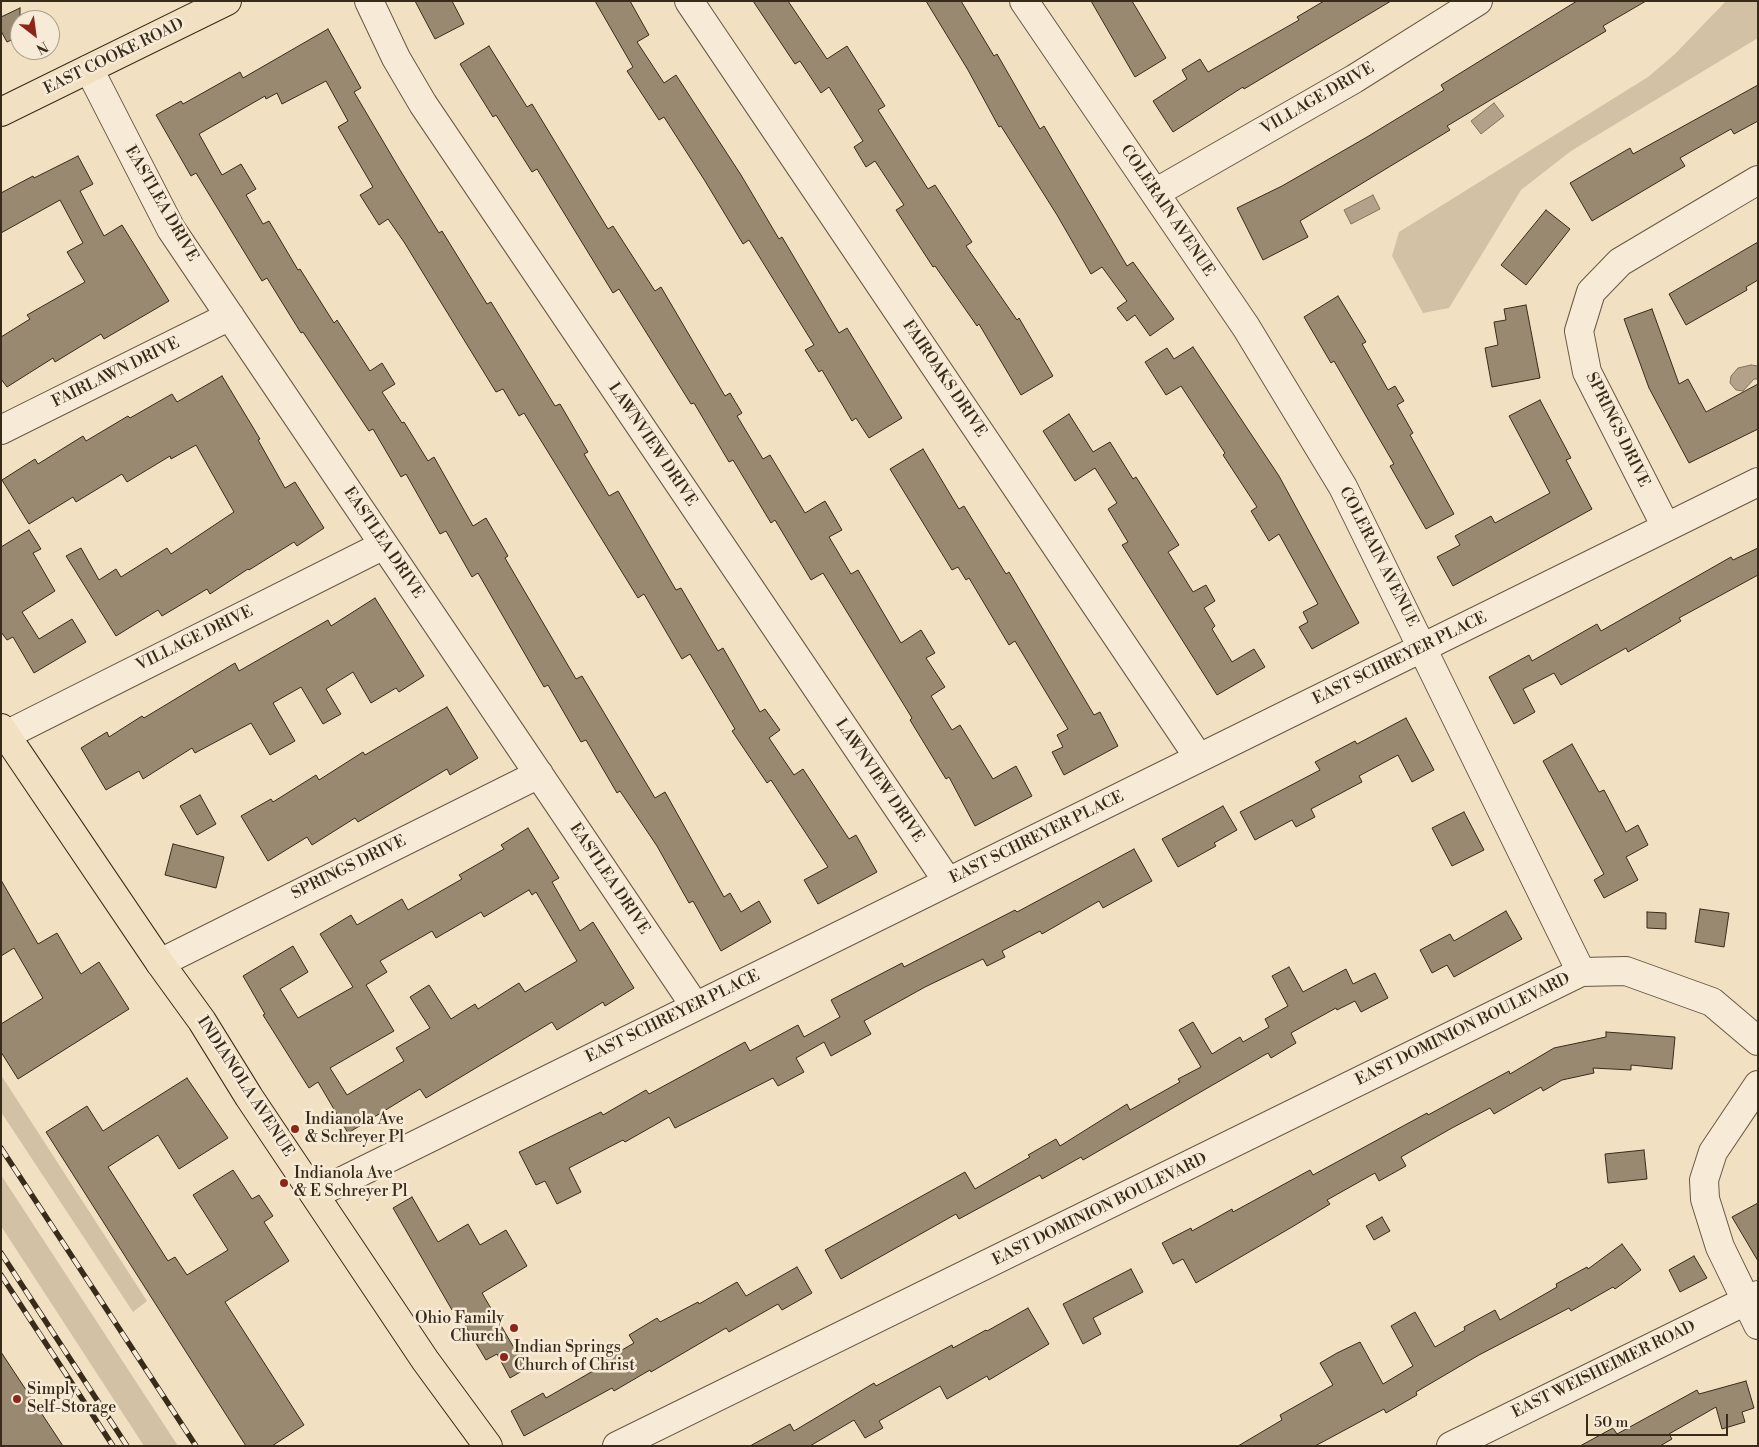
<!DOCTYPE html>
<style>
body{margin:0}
#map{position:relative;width:1759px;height:1447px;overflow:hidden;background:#f2e0c2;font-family:"Libre Bodoni",serif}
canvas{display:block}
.frame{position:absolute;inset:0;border:2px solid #392b1a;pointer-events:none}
.north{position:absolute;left:10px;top:10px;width:50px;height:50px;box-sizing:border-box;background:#f7ebd7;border:1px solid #ab9e8b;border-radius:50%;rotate:150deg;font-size:14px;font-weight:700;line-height:20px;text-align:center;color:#392b1a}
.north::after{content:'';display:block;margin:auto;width:18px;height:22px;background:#8f2418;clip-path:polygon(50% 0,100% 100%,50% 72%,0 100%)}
.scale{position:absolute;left:1586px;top:1414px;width:142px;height:22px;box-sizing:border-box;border:2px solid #392b1a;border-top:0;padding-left:6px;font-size:15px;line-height:18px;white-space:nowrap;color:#392b1a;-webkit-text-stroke:4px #f7ebd7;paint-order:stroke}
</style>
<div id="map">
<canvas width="1759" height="1447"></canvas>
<div class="frame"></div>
<div class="north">N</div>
<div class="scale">50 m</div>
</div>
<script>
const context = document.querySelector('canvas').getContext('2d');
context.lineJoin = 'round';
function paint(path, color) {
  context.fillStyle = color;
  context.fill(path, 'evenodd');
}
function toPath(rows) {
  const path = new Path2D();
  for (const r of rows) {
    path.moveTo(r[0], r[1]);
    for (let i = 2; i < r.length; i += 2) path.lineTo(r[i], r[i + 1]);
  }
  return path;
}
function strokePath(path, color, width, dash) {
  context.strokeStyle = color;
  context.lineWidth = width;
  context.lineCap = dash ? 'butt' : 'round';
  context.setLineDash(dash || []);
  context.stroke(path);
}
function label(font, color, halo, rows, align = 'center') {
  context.font = font + ' "Libre Bodoni",serif';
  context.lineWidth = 5;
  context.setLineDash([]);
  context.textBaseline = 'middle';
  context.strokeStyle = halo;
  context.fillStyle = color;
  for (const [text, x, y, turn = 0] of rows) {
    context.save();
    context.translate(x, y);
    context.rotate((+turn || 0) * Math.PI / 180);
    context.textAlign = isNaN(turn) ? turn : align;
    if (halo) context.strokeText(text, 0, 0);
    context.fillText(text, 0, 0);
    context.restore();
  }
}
paint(toPath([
 [1726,1,1758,1,1758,38,1571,151,1521,190,1449,308,1423,313,1392,256,1399,232,1648,77,1675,54],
 [1,1075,147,1301,133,1312,1,1112],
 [1,1175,178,1446,144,1446,1,1226]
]), '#d3c1a5');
const water = toPath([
 [1494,103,1504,116,1481,134,1471,121,1494,103],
 [1373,195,1380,209,1351,224,1344,210,1373,195],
 [1751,365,1758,366,1758,379,1754,379,1743,391,1736,390,1730,383,1731,376,1738,368,1751,365]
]);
paint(water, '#b3a289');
strokePath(water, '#82725d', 1);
const building = toPath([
 [415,1,452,1,464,24,435,39,415,1],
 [595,1,630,1,649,35,637,42,664,83,676,75,741,175,779,239,782,237,839,333,847,328,902,418,869,438,856,418,852,421,822,370,819,372,805,350,814,345,749,240,743,244,705,181,664,117,659,120,627,71,633,67,595,1],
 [753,1,788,1,827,59,847,46,885,106,878,110,928,189,935,185,972,242,966,246,1017,320,1019,318,1053,376,1021,395,979,324,977,326,935,266,933,267,896,210,904,205,875,161,866,167,854,147,863,141,829,87,821,93,800,61,795,64,753,1],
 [926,1,961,1,994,56,997,54,1040,129,1044,126,1127,266,1133,262,1174,319,1150,336,1135,315,1127,321,1117,308,1127,301,1102,267,1091,274,1057,215,1001,126,999,127,968,70,926,1],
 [1091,1,1132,1,1166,58,1135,77,1091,1],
 [1324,1,1391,1,1244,89,1243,87,1173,132,1153,101,1187,79,1182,70,1200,59,1208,72,1299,20,1297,17,1324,1],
 [1577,1,1646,1,1603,26,1606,31,1447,126,1450,130,1300,221,1308,237,1263,260,1237,208,1282,186,1367,137,1444,90,1441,85,1577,1],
 [20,8,20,36,7,42,1,31,1,17,20,8],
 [328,29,361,88,354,92,400,170,439,233,442,231,487,304,491,302,555,406,560,404,588,452,584,454,609,496,618,491,676,590,681,588,718,651,723,648,760,712,765,709,780,730,769,738,794,775,803,769,849,839,856,835,877,872,818,904,804,880,828,867,771,780,767,783,732,731,735,729,690,654,682,659,644,594,638,598,524,413,519,416,503,389,496,392,404,242,388,219,379,225,360,195,373,187,338,127,348,121,326,81,282,104,277,93,266,99,265,96,199,134,222,175,241,164,256,189,246,195,263,224,269,221,298,270,300,269,334,323,337,320,370,371,382,363,395,384,382,392,402,423,404,422,428,461,434,457,473,526,486,518,508,556,505,558,576,679,582,676,655,798,665,792,724,897,730,893,741,912,759,901,771,922,721,951,693,901,689,903,657,846,620,791,617,793,586,740,581,742,548,685,544,687,478,573,472,577,446,531,440,534,406,474,401,477,373,429,369,431,303,332,301,333,267,278,262,281,196,173,191,176,156,115,181,101,183,104,240,72,243,78,328,29],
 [489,46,527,107,532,104,608,229,613,226,655,291,661,287,725,396,730,393,742,413,737,416,763,459,770,455,805,513,825,501,842,530,829,537,851,574,858,570,901,643,921,630,935,653,926,658,945,687,931,696,952,730,960,725,993,779,1016,766,1032,796,975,826,949,777,946,779,910,720,912,718,823,573,811,580,775,520,771,523,733,460,729,462,694,403,691,404,619,289,613,293,537,169,532,172,496,115,493,117,460,64,489,46],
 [1758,85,1758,121,1734,134,1731,129,1680,158,1685,166,1592,221,1570,183,1630,148,1633,154,1758,85],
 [78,156,93,184,80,191,104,236,122,225,169,301,104,339,101,334,55,362,53,358,7,387,1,379,1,337,30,319,27,315,85,282,67,252,83,243,60,200,1,233,1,193,33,176,34,178,78,156],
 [1546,210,1570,229,1526,285,1501,265,1546,210],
 [1758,242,1758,280,1746,287,1747,290,1686,325,1669,294,1758,242],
 [1338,296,1366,342,1362,344,1388,390,1395,386,1404,401,1397,405,1413,433,1410,435,1454,514,1426,529,1390,466,1394,464,1334,361,1331,363,1304,317,1338,296],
 [1526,305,1540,378,1492,387,1485,348,1498,345,1494,322,1506,320,1504,309,1526,305],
 [1652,309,1679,384,1688,379,1706,412,1758,384,1758,429,1689,463,1649,388,1624,319,1652,309],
 [1193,347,1279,476,1359,623,1312,649,1299,627,1308,622,1303,612,1318,604,1279,534,1269,541,1251,511,1257,507,1223,455,1225,453,1181,386,1166,395,1145,362,1167,348,1174,359,1193,347],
 [222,376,260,439,258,440,285,488,295,482,324,528,297,546,294,542,249,570,248,569,210,594,207,589,162,616,158,610,116,636,66,556,81,548,99,580,116,569,121,577,167,548,171,554,234,512,196,445,171,459,170,456,127,482,122,474,76,502,73,497,29,524,2,480,35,459,38,464,83,436,86,441,128,416,130,418,172,394,177,402,222,376],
 [1540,400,1571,458,1566,460,1592,509,1453,586,1437,557,1460,545,1455,536,1491,516,1495,523,1550,493,1509,416,1540,400],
 [1069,414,1093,452,1110,442,1133,479,1136,477,1179,545,1168,552,1193,592,1206,585,1215,601,1204,608,1215,626,1212,629,1232,662,1254,649,1265,667,1217,695,1122,545,1128,542,1108,509,1117,503,1095,468,1075,481,1043,431,1069,414],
 [923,449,959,509,964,506,1006,574,1009,572,1094,715,1100,712,1118,746,1064,775,1052,752,1063,747,1057,735,1068,729,1015,641,1009,645,969,578,966,580,958,567,952,570,890,469,923,449],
 [29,530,41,549,33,553,55,591,22,612,39,639,72,619,86,642,34,673,13,637,7,640,1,632,1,547,29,530],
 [1758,548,1758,575,1679,618,1681,621,1628,652,1626,648,1561,685,1554,673,1523,689,1535,712,1514,724,1489,677,1529,655,1532,661,1597,624,1601,631,1731,557,1733,560,1758,548],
 [375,598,424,676,399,692,396,688,371,703,353,672,326,689,341,714,323,724,301,687,273,703,295,741,270,755,251,723,195,753,192,748,143,779,139,771,106,790,81,748,107,732,109,737,142,716,144,718,235,663,239,671,328,620,331,626,375,598],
 [447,707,478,758,450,775,447,769,358,822,355,818,312,845,307,837,268,861,241,816,271,799,273,802,316,775,319,780,363,752,365,755,447,707],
 [1406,718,1434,770,1412,782,1398,755,1359,776,1362,782,1311,809,1315,817,1296,827,1292,820,1255,840,1240,812,1320,770,1315,762,1355,741,1357,744,1406,718],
 [1572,744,1599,792,1604,790,1626,832,1638,825,1648,845,1626,857,1638,880,1604,898,1594,880,1604,874,1543,761,1572,744],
 [200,795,216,824,197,835,180,806,200,795],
 [1223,806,1237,830,1214,843,1216,846,1178,867,1162,839,1223,806],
 [1464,812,1484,850,1452,866,1432,828,1464,812],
 [528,828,559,878,552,882,580,931,593,922,634,988,605,1006,603,1002,557,1030,552,1022,426,1098,420,1089,348,1133,318,1082,309,1088,263,1015,265,1014,243,976,293,946,308,972,280,989,298,1018,353,987,320,934,351,915,357,925,402,899,408,910,462,879,459,875,504,849,501,845,528,828],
 [529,890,532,895,536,892,577,961,525,992,519,983,478,1009,475,1004,451,1019,429,985,410,997,430,1028,396,1048,404,1061,347,1095,330,1068,394,1031,366,985,387,972,380,961,432,931,436,938,481,912,484,917,529,890],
 [173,844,224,857,216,888,165,875,173,844],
 [1134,849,1152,881,1103,908,1099,901,1042,934,1040,931,1002,951,1005,957,987,966,983,959,925,987,864,1021,871,1034,831,1056,824,1042,796,1058,804,1072,778,1086,773,1078,675,1128,669,1117,625,1142,623,1140,569,1168,581,1192,557,1204,545,1181,536,1185,519,1152,601,1112,603,1115,646,1090,649,1094,745,1042,750,1051,798,1025,804,1037,840,1017,831,1000,902,963,904,967,1015,910,1017,912,1134,849],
 [1,880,38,944,57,933,81,974,99,962,129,1009,18,1079,1,1052,1,1024,43,998,14,948,1,956,1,880],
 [1700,909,1729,913,1724,947,1695,942,1700,909],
 [1506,911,1522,939,1454,977,1447,965,1432,973,1420,950,1450,934,1454,941,1506,911],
 [1647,912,1666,913,1666,929,1647,928,1647,912],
 [1289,967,1303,992,1346,969,1353,984,1375,973,1388,998,1361,1012,1355,1001,1337,1010,1336,1008,1291,1033,1296,1043,1271,1058,1268,1053,1083,1160,1081,1157,1042,1179,1040,1175,959,1219,956,1214,841,1279,825,1250,965,1172,975,1189,1030,1157,1028,1155,1056,1139,1060,1146,1127,1104,1130,1110,1180,1082,1178,1079,1201,1067,1179,1030,1193,1022,1212,1054,1240,1037,1243,1042,1269,1027,1265,1019,1288,1006,1272,976,1289,967],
 [1606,1032,1675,1037,1672,1069,1631,1065,1631,1070,1593,1068,1594,1073,1562,1080,1543,1091,1541,1087,1494,1114,1490,1108,1452,1128,1401,1157,1406,1166,1379,1181,1375,1173,1327,1200,1330,1204,1292,1227,1196,1283,1183,1259,1173,1264,1162,1243,1191,1228,1192,1231,1232,1209,1233,1212,1310,1170,1313,1175,1427,1113,1428,1115,1509,1071,1510,1074,1554,1048,1606,1037,1606,1032],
 [187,1078,228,1138,179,1169,158,1135,108,1167,168,1261,175,1257,187,1275,228,1250,193,1195,233,1170,252,1199,259,1195,273,1216,264,1222,289,1261,225,1302,304,1425,272,1446,246,1446,46,1132,87,1106,103,1131,187,1078],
 [1644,1150,1647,1179,1608,1183,1605,1154,1644,1150],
 [412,1197,438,1242,468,1224,480,1245,506,1230,527,1266,482,1293,517,1353,520,1351,529,1367,510,1378,497,1354,486,1360,455,1308,452,1310,393,1208,412,1197],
 [1758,1203,1758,1261,1732,1217,1758,1203],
 [1382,1217,1390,1231,1374,1240,1366,1226,1382,1217],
 [1622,1244,1641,1270,1615,1289,1613,1287,1571,1311,1569,1308,1479,1355,1416,1392,1417,1395,1386,1413,1384,1409,1315,1446,1238,1446,1282,1420,1280,1415,1333,1385,1320,1363,1337,1353,1360,1342,1383,1384,1413,1366,1391,1326,1415,1312,1435,1347,1465,1330,1464,1327,1495,1310,1500,1320,1557,1287,1556,1284,1587,1267,1588,1269,1622,1244],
 [1694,1256,1707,1278,1680,1292,1669,1270,1694,1256],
 [797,1267,812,1293,782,1310,778,1304,729,1332,726,1328,651,1372,650,1370,614,1391,612,1388,524,1436,511,1411,543,1393,546,1398,600,1367,598,1364,634,1343,629,1335,657,1318,660,1322,698,1302,699,1304,737,1282,746,1296,797,1267],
 [1131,1269,1143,1292,1093,1318,1101,1334,1083,1344,1063,1304,1131,1269],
 [1028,1308,1049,1344,989,1380,987,1376,947,1399,940,1386,879,1421,883,1428,865,1438,854,1420,810,1446,750,1446,790,1424,794,1431,874,1383,876,1386,952,1345,953,1348,986,1330,987,1331,1028,1308],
 [1,1352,63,1446,1,1446,1,1352],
 [1746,1381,1754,1408,1742,1412,1745,1422,1722,1429,1716,1407,1669,1434,1672,1439,1660,1446,1580,1446,1613,1428,1617,1434,1697,1390,1699,1394,1746,1381]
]);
paint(building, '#998971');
strokePath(building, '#392b1a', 1);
const minor = toPath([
 [369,1,396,58,423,104,948,882],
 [689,1,1199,758],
 [1024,1,1246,327,1343,487,1581,972],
 [89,69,171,229,695,1006],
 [1155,193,1354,79,1478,1],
 [1,430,230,316],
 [1666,527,1587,372,1579,331,1591,292,1620,262,1758,180],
 [6,735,384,545],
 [160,963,539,774],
 [1758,1085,1713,1152,1704,1180,1705,1199,1720,1247,1758,1325],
 [316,1194,1758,482],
 [617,1446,1581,972,1626,971,1712,1002,1758,1041],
 [1451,1446,1758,1295]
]);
const major = toPath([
 [1,112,227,1],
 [1,728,160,963,202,1021,249,1097,425,1360,488,1446]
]);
strokePath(minor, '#675844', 30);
strokePath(major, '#392b1a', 30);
strokePath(minor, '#f7ebd7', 28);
strokePath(major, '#f2e0c2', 28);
const rail = toPath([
 [1,1148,196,1446],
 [1,1253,127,1446],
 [1,1275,113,1446]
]);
strokePath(rail, '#392b1a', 5.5);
strokePath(rail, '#f7ebd7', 4, [11]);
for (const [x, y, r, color] of [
 [295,1129,5,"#8f2418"],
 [284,1183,5,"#8f2418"],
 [514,1328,5,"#8f2418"],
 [504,1357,5,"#8f2418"],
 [17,1399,5,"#8f2418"]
]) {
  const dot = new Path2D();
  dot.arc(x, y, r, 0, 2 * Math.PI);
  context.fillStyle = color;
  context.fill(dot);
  strokePath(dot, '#f7ebd7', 2);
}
label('16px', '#392b1a', '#f7ebd7', [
 ["EAST COOKE ROAD",114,57,-26],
 ["VILLAGE DRIVE",1318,99,-30],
 ["EASTLEA DRIVE",161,204,60],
 ["COLERAIN AVENUE",1167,211,56],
 ["FAIRLAWN DRIVE",116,373,-26],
 ["FAIROAKS DRIVE",944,379,56],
 ["SPRINGS DRIVE",1617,430,64],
 ["LAWNVIEW DRIVE",652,445,56],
 ["EASTLEA DRIVE",383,543,56],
 ["COLERAIN AVENUE",1378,557,63],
 ["VILLAGE DRIVE",195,639,-26],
 ["EAST SCHREYER PLACE",1400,659,-26],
 ["LAWNVIEW DRIVE",879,781,56],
 ["EAST SCHREYER PLACE",1037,838,-26],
 ["SPRINGS DRIVE",349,868,-26],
 ["EASTLEA DRIVE",609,879,56],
 ["EAST SCHREYER PLACE",673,1017,-26],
 ["EAST DOMINION BOULEVARD",1463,1030,-26],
 ["INDIANOLA AVENUE",245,1087,57],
 ["EAST DOMINION BOULEVARD",1100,1210,-26],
 ["EAST WEISHEIMER ROAD",1604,1370,-26]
]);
label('16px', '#392b1a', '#f7ebd7', [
 ["Indianola Ave",305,1120],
 ["& Schreyer Pl",305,1138],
 ["Indianola Ave",294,1174],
 ["& E Schreyer Pl",294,1192],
 ["Ohio Family",504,1319,"right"],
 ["Church",504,1337,"right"],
 ["Indian Springs",514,1348],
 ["Church of Christ",514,1366],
 ["Simply",27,1390],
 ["Self-Storage",27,1408]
], 'left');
</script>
